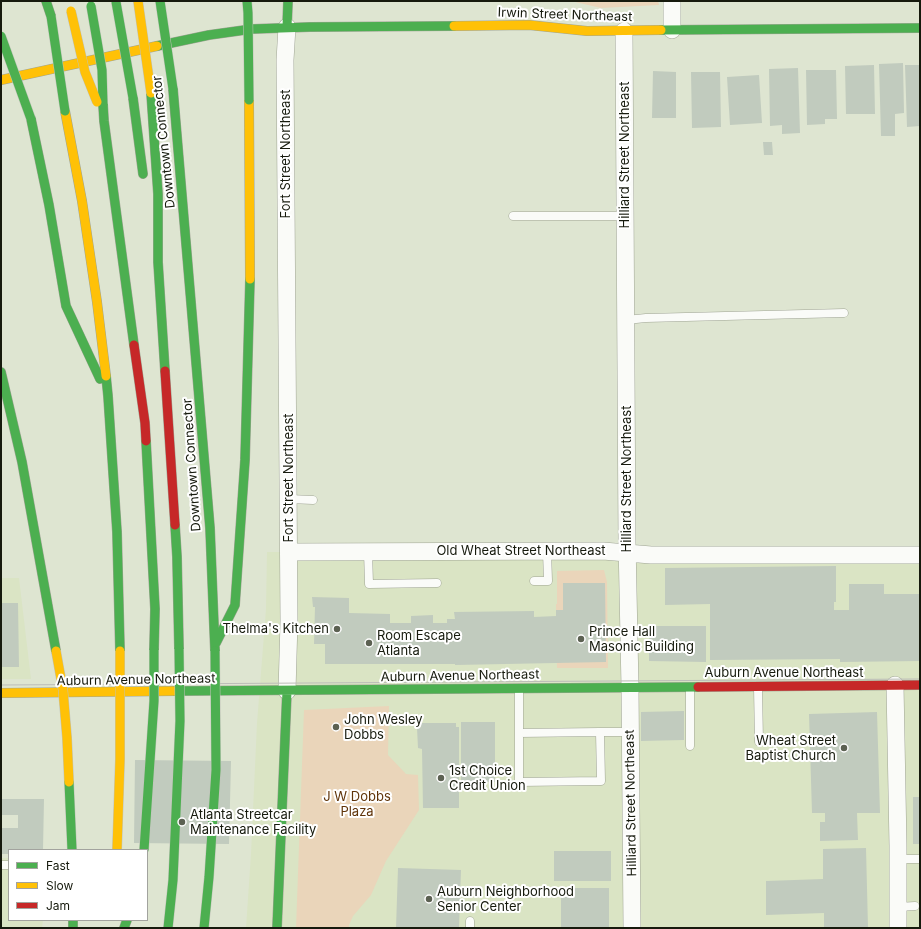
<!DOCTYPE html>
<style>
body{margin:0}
#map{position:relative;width:921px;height:929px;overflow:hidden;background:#dee5d1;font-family:Inter,sans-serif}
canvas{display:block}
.frame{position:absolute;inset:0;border:2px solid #161a0d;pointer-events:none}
.legend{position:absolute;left:8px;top:849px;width:140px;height:72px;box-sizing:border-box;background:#fff;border:1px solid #a2a39e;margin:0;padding:5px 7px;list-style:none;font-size:12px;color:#161a0d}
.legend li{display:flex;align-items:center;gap:8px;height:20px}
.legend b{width:20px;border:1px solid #a2a39e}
</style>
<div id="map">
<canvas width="921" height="929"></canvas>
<div class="frame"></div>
<ul class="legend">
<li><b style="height:5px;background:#4caf50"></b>Fast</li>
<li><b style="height:5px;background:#ffc107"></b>Slow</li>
<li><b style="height:5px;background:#c62828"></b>Jam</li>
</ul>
</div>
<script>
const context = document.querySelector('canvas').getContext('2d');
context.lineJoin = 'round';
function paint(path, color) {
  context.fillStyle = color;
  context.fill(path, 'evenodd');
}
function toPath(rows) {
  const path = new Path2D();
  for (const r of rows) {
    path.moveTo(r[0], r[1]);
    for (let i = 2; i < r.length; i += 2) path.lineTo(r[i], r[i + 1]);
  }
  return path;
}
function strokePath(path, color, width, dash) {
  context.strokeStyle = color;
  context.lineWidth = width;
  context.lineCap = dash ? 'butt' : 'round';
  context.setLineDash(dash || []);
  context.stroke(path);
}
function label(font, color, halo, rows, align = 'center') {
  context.font = font + ' Inter,sans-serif';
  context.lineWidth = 4;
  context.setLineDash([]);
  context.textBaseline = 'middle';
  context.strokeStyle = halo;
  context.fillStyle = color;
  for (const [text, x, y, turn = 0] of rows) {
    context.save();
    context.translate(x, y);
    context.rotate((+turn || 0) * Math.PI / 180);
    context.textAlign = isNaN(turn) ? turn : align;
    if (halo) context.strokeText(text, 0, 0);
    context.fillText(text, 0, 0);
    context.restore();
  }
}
paint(toPath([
 [920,547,920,928,246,928,251,854,257,723,266,609,267,552,368,552],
 [1,578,19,578,31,679,1,679],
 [1,858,9,858,9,920,43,920,42,928,1,928]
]), '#dae4c4');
paint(toPath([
 [571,1,658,1,659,5,601,8],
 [604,570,607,582,608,668,557,668,556,604,557,604,557,571],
 [389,706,388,755,406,774,418,775,419,810,386,861,371,895,353,916,349,925,349,928,296,928,304,710]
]), '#ead5ba');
paint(toPath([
 [903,63,904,113,895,114,895,136,881,136,879,64],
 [874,65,875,114,846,114,845,66],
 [905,65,920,65,920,126,907,127],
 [798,68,800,133,782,134,782,125,770,126,769,69],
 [806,70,836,70,837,119,825,119,825,124,807,125],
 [653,71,676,72,676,118,652,118],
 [691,72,720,72,721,127,692,128],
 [759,75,762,123,730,125,727,77],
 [763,142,772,142,773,155,764,155],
 [836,566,836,602,834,602,834,610,849,610,849,584,884,584,884,594,920,594,920,661,840,662,840,659,710,660,710,604,665,605,665,568],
 [563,583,605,583,606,662,455,665,455,664,325,664,325,644,314,644,315,607,313,607,312,597,349,598,349,613,390,614,390,623,411,623,411,616,433,615,433,623,447,623,447,619,455,619,454,612,534,611,534,617,556,616,556,610,563,610],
 [1,603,18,603,19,667,1,667],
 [649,626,706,626,706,662,649,661],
 [684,711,684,740,641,741,641,712],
 [877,712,880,813,857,813,858,840,820,841,820,822,825,822,825,813,812,813,809,714],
 [461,722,495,722,495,782,461,782],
 [421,723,456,723,456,727,459,727,459,808,423,808,422,749,418,748,417,728,421,727],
 [135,760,231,761,229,844,134,843],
 [913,797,920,797,920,844,913,844],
 [1,799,44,799,43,850,9,850,9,854,1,854,1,828,18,828,18,815,1,815],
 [866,848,868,928,824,928,824,913,766,915,766,881,823,879,823,849],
 [554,851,611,851,611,881,554,881],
 [398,868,461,870,459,928,396,928],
 [561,888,609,888,609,927,561,927]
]), '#c1cbbe');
const lane = toPath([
 [513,216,625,216],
 [626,320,646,318,844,313],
 [289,499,313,500],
 [368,551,369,584,437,583],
 [534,581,548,581,547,551],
 [758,687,759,742],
 [690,688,690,746],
 [519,689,519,782,601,781,600,732,519,733],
 [600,732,630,732],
 [898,859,920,859],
 [1,865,9,865],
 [898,907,915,906],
 [470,921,470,928]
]);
const street = toPath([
 [672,1,672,30],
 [624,31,627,542,630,687,632,928],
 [289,552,603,551,651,555,920,555],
 [895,685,898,846,898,928],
 [287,691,289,621,285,60,287,27]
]);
const fast = toPath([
 [46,1,51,16],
 [287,27,288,1],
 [661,30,920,28],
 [157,46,209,35,252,29,310,27,454,26],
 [173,89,210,528,215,651],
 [151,93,158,194,158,262,165,371],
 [133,98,143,174],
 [103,104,104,121,134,345],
 [31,119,49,205,66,306,100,379],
 [1,372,22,462,56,651],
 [106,376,108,396,117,532,120,651],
 [146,441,155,609,154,650],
 [175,525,177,557,179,649],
 [216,643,235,605,245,460,250,279],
 [175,691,698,687],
 [73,920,73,928],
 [124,928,127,920],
 [277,928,287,691]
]);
const slow = toPath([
 [454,26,529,25,587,31,661,30],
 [1,80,157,46],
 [249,100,250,279],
 [65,111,82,201,97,302,106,376],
 [1,693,175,691]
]);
const jam = toPath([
 [134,345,145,423,146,441],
 [165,371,175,525],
 [698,687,920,685]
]);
strokePath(lane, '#9fa494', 9);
strokePath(street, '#9fa494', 18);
strokePath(fast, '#9fa494', 10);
strokePath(slow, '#9fa494', 10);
strokePath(jam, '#9fa494', 10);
strokePath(lane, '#fafbf8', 8);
strokePath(street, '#fafbf8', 17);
strokePath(fast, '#4caf50', 9);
strokePath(slow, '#ffc107', 9);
strokePath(jam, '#c62828', 9);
strokePath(toPath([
 [1,685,920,679]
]), '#bcbdb8', 1);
const fastBridge = toPath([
 [160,1,173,89],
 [247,1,248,13,249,100],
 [116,2,133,98],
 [91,6,102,70,103,104],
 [51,16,65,111],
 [1,36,31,119],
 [69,782,72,850],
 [144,850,154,701,154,650],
 [168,928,173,880,180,721,179,649],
 [204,928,209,877,216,770,215,651]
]);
const slowBridge = toPath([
 [138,1,151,93],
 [71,11,85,72,97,102],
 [56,651,63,690,67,738,69,782],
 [117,850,120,759,120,651]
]);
strokePath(fastBridge, '#c0c3b9', 10, []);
strokePath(slowBridge, '#c0c3b9', 10, []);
strokePath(fastBridge, '#4caf50', 9);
strokePath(slowBridge, '#ffc107', 9);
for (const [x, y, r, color] of [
 [337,629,4,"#5c6152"],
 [581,639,4,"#5c6152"],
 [369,643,4,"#5c6152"],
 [336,727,4,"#5c6152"],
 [844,748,4,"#5c6152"],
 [441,778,4,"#5c6152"],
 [182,822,4,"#5c6152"],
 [429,899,4,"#5c6152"]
]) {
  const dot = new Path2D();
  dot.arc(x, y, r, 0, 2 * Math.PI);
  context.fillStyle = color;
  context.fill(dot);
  strokePath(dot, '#fff', 1.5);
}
label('13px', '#161a0d', '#fff', [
 ["Irwin Street Northeast",565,15,2],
 ["Downtown Connector",164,142,-96],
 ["Fort Street Northeast",286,154,-90],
 ["Hilliard Street Northeast",625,155,-90],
 ["Downtown Connector",192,465,-94],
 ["Fort Street Northeast",289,478,-90],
 ["Hilliard Street Northeast",627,479,-90],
 ["Old Wheat Street Northeast",521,551],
 ["Auburn Avenue Northeast",784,673],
 ["Auburn Avenue Northeast",460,676,-1],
 ["Auburn Avenue Northeast",136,680,-1],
 ["Hilliard Street Northeast",631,803,-91]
]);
label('13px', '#161a0d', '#fff', [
 ["Thelma's Kitchen",329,629,"right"],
 ["Prince Hall",589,632],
 ["Masonic Building",589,647],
 ["Room Escape",377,636],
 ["Atlanta",377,651],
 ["John Wesley",344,720],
 ["Dobbs",344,735],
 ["Wheat Street",836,741,"right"],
 ["Baptist Church",836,756,"right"],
 ["1st Choice",449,771],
 ["Credit Union",449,786],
 ["Atlanta Streetcar",190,815],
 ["Maintenance Facility",190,830],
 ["Auburn Neighborhood",437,892],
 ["Senior Center",437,907]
], 'left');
label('13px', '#603409', '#fff', [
 ["J W Dobbs",357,797],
 ["Plaza",357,812]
]);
</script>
